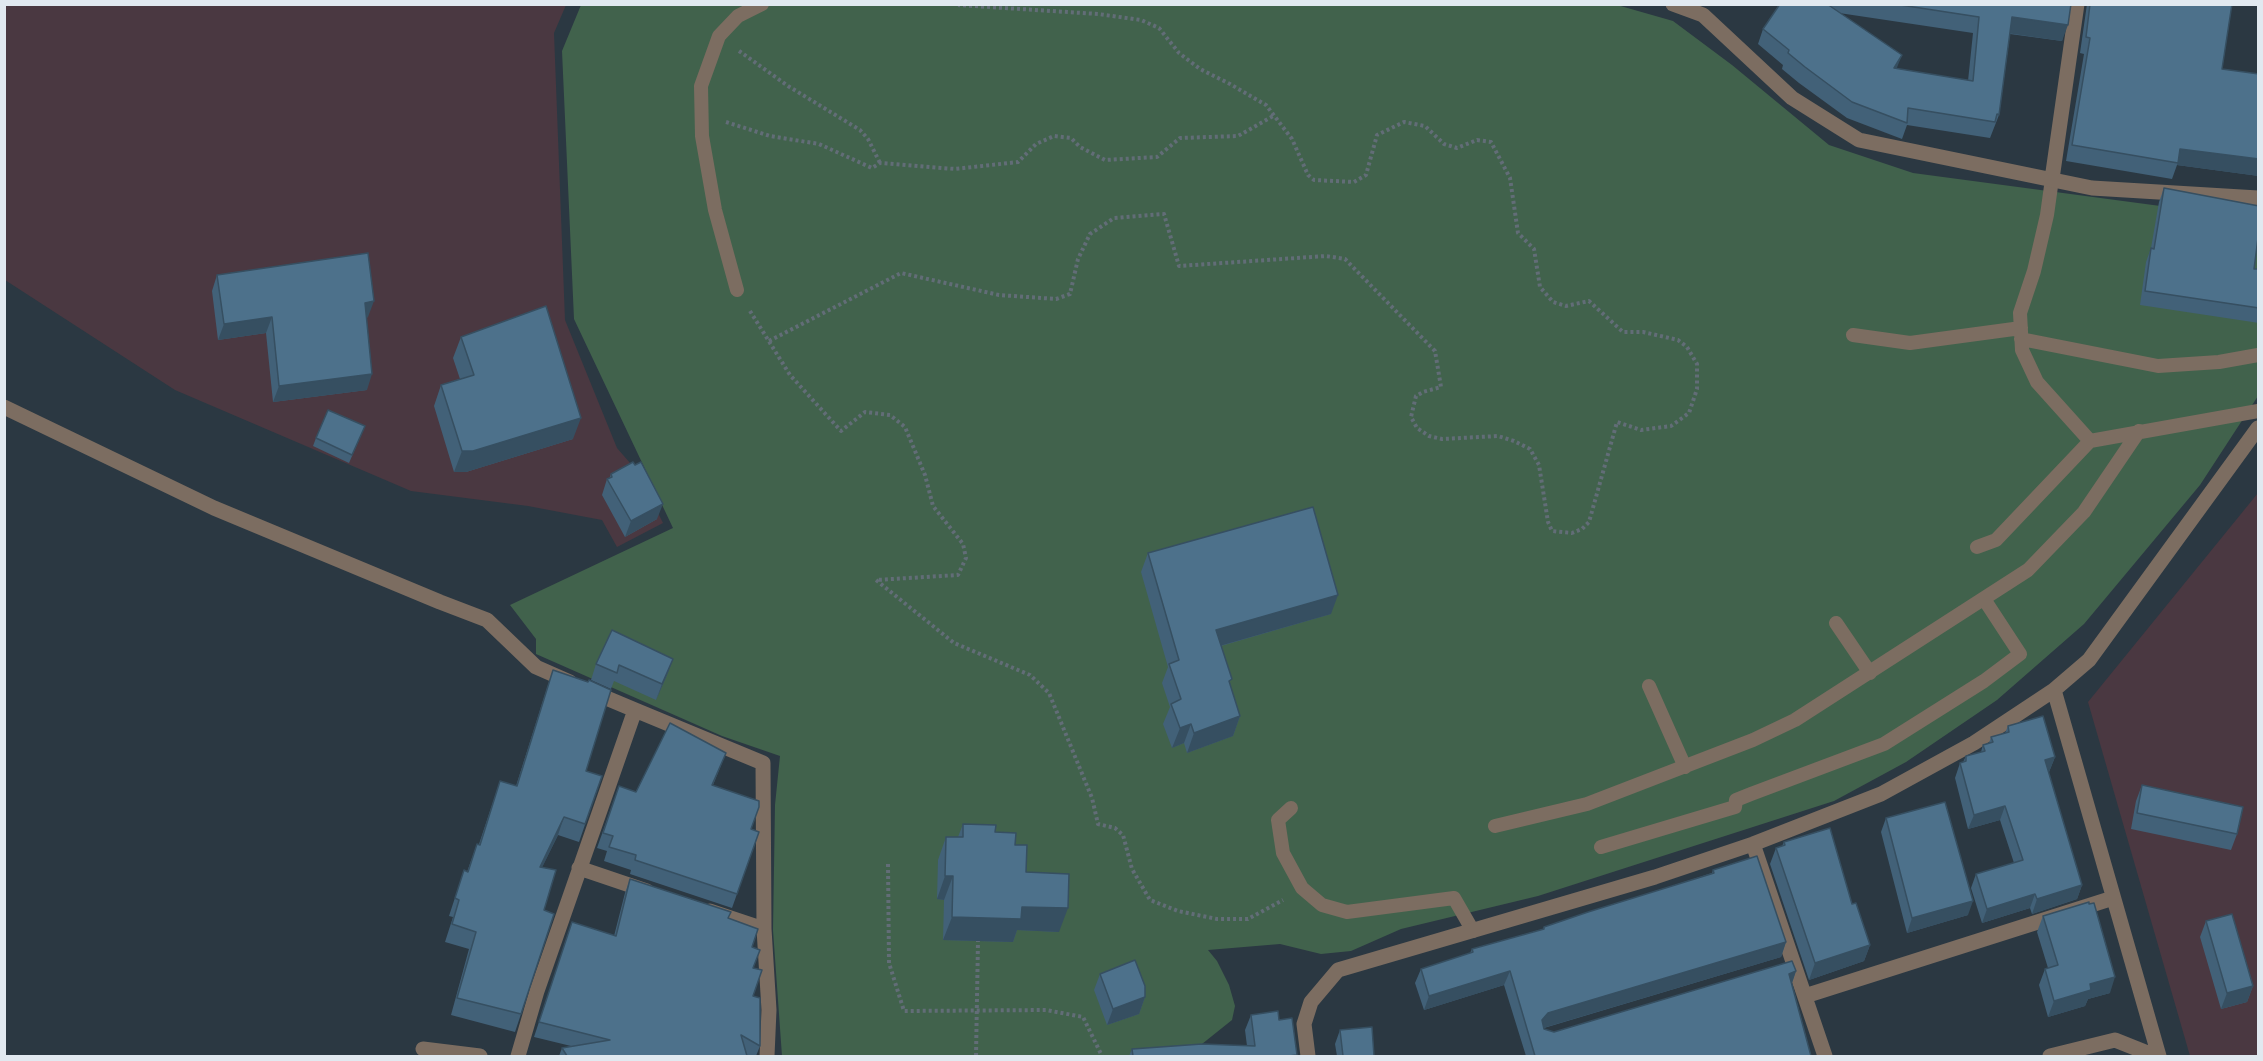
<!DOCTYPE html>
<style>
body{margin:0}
#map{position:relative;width:2263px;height:1061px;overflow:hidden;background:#2b3842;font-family:"Source Sans 3",sans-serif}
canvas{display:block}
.frame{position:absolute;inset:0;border:6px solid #e1e9f0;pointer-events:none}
</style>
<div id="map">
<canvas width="2263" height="1061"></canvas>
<div class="frame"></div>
</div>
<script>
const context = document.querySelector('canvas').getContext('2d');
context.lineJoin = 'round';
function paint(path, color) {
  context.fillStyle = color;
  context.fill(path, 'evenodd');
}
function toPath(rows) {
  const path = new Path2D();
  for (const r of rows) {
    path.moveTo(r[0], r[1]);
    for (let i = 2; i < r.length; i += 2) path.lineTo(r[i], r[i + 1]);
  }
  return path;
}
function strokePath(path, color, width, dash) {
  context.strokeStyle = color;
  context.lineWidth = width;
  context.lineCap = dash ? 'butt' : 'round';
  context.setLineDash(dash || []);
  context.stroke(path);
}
paint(toPath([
 [4,5,566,5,554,33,565,320,617,448,637,471,663,523,617,547,602,520,528,506,411,491,175,390,5,280],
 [2258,493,2258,1056,2190,1056,2088,702]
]), '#4a3841');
paint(toPath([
 [581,5,1617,5,1673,21,1732,65,1829,145,1913,173,2258,219,2258,396,2200,485,2084,624,1997,700,1906,762,1834,801,1538,896,1401,929,1351,951,1321,954,1280,944,1208,950,1217,961,1229,985,1235,1006,1232,1020,1187,1056,782,1056,773,930,775,805,780,756,722,736,536,654,536,639,510,605,673,528,574,319,562,51]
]), '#41624c');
strokePath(toPath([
 [739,51,788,86,860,130,868,139,880,163],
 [726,122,770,136,819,144,872,168,880,163,955,169,1018,162,1036,144,1054,136,1071,138,1080,147,1105,160,1157,157,1180,138,1238,136,1275,115],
 [750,311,790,375,841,431,865,412,890,415,905,427,925,475,933,506,963,544,966,558,958,575,876,580,954,643,1030,675,1049,693,1092,798,1098,824,1115,828,1123,835,1132,869,1150,900,1178,911,1217,919,1248,919,1283,900],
 [769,341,901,273,999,295,1056,299,1070,294,1078,259,1090,234,1114,218,1164,214,1179,266,1326,256,1345,259,1435,351,1441,387,1423,392,1416,396,1411,417,1417,428,1429,436,1442,439,1498,436,1514,441,1530,449,1539,465,1548,522,1552,531,1572,533,1582,529,1589,522,1617,422,1641,430,1671,426,1689,413,1697,389,1697,364,1687,347,1678,340,1643,332,1623,332,1589,301,1566,306,1553,302,1540,287,1534,249,1518,233,1510,178,1491,142,1477,140,1457,148,1444,144,1425,126,1404,122,1377,135,1366,175,1354,182,1314,180,1308,175,1292,139,1266,105,1230,84,1200,69,1179,53,1159,28,1141,20,1098,14,958,5],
 [888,864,889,963,904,1011,1046,1010,1083,1017,1102,1056],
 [976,1056,978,941]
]), '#626d77', 4, [3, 3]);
strokePath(toPath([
 [2052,179,2047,215,2034,271,2020,313,2022,350,2037,382,2090,441],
 [737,290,715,210,702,136,701,86,719,36,738,16,762,4],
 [1853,335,1910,343,2021,328],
 [2021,339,2158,366,2219,362,2258,355],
 [1977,547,1996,540,2090,441,2258,411],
 [1836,623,1870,673],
 [1649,686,1685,767],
 [1291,808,1278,820,1283,853,1302,888,1322,905,1347,912,1454,898,1473,931],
 [1495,826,1587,804,1753,740,1795,720,2028,570,2084,512,2139,431],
 [1601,847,1735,807,1736,800,1751,794,1884,744,1984,681,2020,654,1984,599]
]), '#7c6d61', 14);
strokePath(toPath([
 [1673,4,1703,15,1792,98,1859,140,2092,188,2258,198],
 [2052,179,2077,4],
 [4,407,214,508,440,602,487,620,536,667,570,682],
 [2054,690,2159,1056],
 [592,692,635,710],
 [1753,844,1825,1056],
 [579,868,647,891],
 [710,911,764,929],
 [1805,996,2113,898],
 [423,1049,480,1056],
 [518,1056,537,991,635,710,763,763,764,929,769,1010,767,1056],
 [1308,1056,1304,1024,1311,1002,1338,970,1655,877,1753,844,1881,794,1974,743,2054,690,2089,660,2258,428],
 [2050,1056,2115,1040,2155,1056]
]), '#7c6d61', 15);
paint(toPath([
 [1780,4,2071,4,2062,41,2010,34,1999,115,1990,138,1907,125,1902,139,1847,118,1799,83,1782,69,1783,65,1758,44,1763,29],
 [1839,13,1973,33,1968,81,1897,69],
 [2087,4,2232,4,2222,69,2259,74,2259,176,2177,165,2172,179,2066,161,2084,54,2080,53],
 [2164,188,2254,269,2259,269,2259,323,2140,305,2146,262,2151,248,2159,202],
 [217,275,368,317,366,318,367,390,273,402,266,333,218,340,212,291],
 [461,337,573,439,466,472,454,472,434,406,441,385,460,379,453,358],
 [365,426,349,463,313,446,316,438],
 [611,474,657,519,625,537,602,495,607,479,609,479],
 [1148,553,1331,614,1221,646,1230,685,1240,716,1233,736,1187,753,1184,743,1172,748,1163,724,1170,707,1162,683,1168,667,1141,572],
 [673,659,667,675,656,700,614,681,611,689,591,680,596,664],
 [553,670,586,771,602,776,579,842,558,835,542,867,544,910,521,1014,515,1032,451,1015,469,949,445,942,453,917,449,916,464,870,467,872,477,844,479,844,500,781,516,786,547,688],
 [2008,726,2055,757,2049,772,2048,772,2082,885,2077,899,2032,914,2030,908,1982,923,1971,888,1976,874,2014,863,2000,820,1968,829,1955,778,1960,763,1963,762,1966,756,1981,752,1983,745,1989,743,1991,737,2005,733],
 [726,753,713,785,751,829,759,832,732,908,630,874,631,870,604,861,607,851,597,848,619,786,636,792],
 [2142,785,2237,834,2231,850,2131,829,2136,801],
 [1886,818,1968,915,1907,933,1881,832],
 [963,824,995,832,1015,845,1026,872,1059,932,1017,930,1013,942,943,940,944,900,937,899,938,860,946,837,958,837],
 [1784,842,1852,904,1870,945,1864,961,1809,980,1770,864,1776,848,1782,846],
 [1713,870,1786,942,1781,957,1544,1028,1544,1029,1554,1032,1796,971,1792,983,1811,1056,1526,1056,1504,985,1424,1010,1415,983,1421,969,1470,953,1472,949,1543,929,1544,927,1712,873],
 [630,879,728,918,752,947,753,968,753,996,760,1046,756,1056,559,1056,562,1048,571,1046,534,1037,572,922,614,936,625,893],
 [2043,916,2110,993,2088,999,2085,1006,2048,1017,2039,985,2045,969,2048,968,2037,932],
 [2206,921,2253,986,2247,1002,2221,1009,2200,937],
 [1100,974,1145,997,1139,1014,1107,1025,1094,990],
 [1251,1015,1279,1020,1297,1056,1129,1056,1132,1049,1247,1046,1245,1030],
 [1340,1030,1374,1056,1337,1056,1335,1044]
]), '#426178');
paint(toPath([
 [2012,17,2068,25,2062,41,2007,33],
 [1902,55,1896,70,1894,68],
 [2180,149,2259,159,2259,176,2177,165],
 [374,301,368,317,359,319,365,303],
 [272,317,266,333,218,340,224,324],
 [372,374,367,390,273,402,279,386],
 [581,418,573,439,466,472,454,472,462,451],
 [663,504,657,519,625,537,631,521],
 [1338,595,1331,614,1209,649,1216,630],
 [673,659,667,675,656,700,662,684],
 [1240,716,1233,736,1187,753,1194,733],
 [1191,724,1184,743,1172,748,1180,728],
 [2055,757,2049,772,2039,775,2045,760],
 [2005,806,2000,820,1968,829,1974,815],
 [564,817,558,835,534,884,540,867],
 [945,876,953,876,944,900,937,899],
 [2082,885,2077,899,2032,914,2037,899],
 [2035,894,2030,908,1982,923,1987,909],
 [1973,901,1968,915,1907,933,1912,918],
 [1022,907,1068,908,1059,932,1017,930,1013,942,943,940,952,917],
 [1786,942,1781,957,1543,1028,1542,1020,1548,1013],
 [1870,945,1864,961,1809,980,1815,963],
 [1510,971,1504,985,1424,1010,1429,996],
 [1796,971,1791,986,1789,974],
 [2115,977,2110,993,2088,999,2085,1006,2048,1017,2054,1001,2090,984],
 [2253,986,2247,1002,2221,1009,2227,993],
 [1145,997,1139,1014,1107,1025,1113,1009]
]), '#364f61');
const building = toPath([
 [1780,4,1827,4,1902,55,1894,68,1973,81,1979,17,1894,4,2071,4,2068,25,2012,17,1999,115,1997,114,1995,122,1908,108,1907,123,1852,102,1805,67,1788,53,1789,50,1763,29,1780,4],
 [2090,4,2232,4,2222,69,2259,74,2259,159,2180,149,2178,163,2072,145,2090,38,2086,37,2090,4],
 [2164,188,2259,206,2259,230,2254,269,2259,269,2259,308,2145,291,2151,248,2154,249,2164,188],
 [368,253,374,301,365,303,372,374,279,386,272,317,224,324,217,275,368,253],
 [546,306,581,418,473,451,462,451,441,385,474,375,461,337,546,306],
 [328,410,365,426,352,455,316,438,328,410],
 [633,462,635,465,641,462,663,504,631,521,607,479,612,477,611,474,633,462],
 [1313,507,1338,595,1216,630,1232,679,1229,681,1240,716,1194,733,1191,724,1180,728,1171,704,1181,699,1169,664,1179,660,1148,553,1313,507],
 [612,630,673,659,662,684,619,665,617,673,596,664,612,630],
 [553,670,588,682,589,680,611,690,586,771,602,776,585,824,564,817,540,867,556,870,544,910,554,914,521,1014,457,998,476,932,452,924,459,900,455,898,464,870,468,872,477,844,480,845,500,781,517,786,553,670],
 [2043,716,2055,757,2045,760,2082,885,2037,899,2035,894,1987,909,1976,874,2023,860,2005,806,1974,815,1960,763,1966,761,1966,756,1985,751,1983,745,1993,742,1991,737,2009,732,2008,726,2043,716],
 [670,723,726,753,712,785,759,801,759,807,751,829,759,832,737,894,635,860,636,855,609,847,613,836,603,833,619,786,636,792,670,723],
 [2142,785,2243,807,2237,834,2137,813,2142,785],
 [1945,802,1973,901,1912,918,1886,818,1945,802],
 [963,824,996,825,995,832,1016,833,1015,845,1027,845,1026,872,1069,874,1068,908,1022,907,1021,919,952,917,953,876,945,876,946,837,963,837,963,824],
 [1830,828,1852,904,1856,903,1870,945,1815,963,1776,848,1785,845,1784,842,1830,828],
 [1757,856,1786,942,1548,1013,1542,1020,1544,1029,1554,1032,1792,961,1796,971,1789,974,1811,1056,1535,1056,1510,971,1429,996,1421,969,1473,952,1472,949,1544,929,1544,927,1588,912,1714,873,1713,870,1757,856],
 [630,879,731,912,728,918,758,929,752,947,760,950,753,968,762,970,753,996,760,998,760,1046,741,1035,747,1056,567,1056,562,1048,610,1040,539,1022,572,922,616,936,630,879],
 [2089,902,2089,904,2094,903,2115,977,2090,984,2091,990,2054,1001,2045,969,2058,965,2043,916,2089,902],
 [2232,914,2253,986,2227,993,2206,921,2232,914],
 [1135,960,1145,986,1145,997,1113,1009,1100,974,1135,960],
 [1278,1011,1279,1020,1292,1018,1297,1055,1289,1056,1133,1056,1132,1049,1202,1044,1255,1046,1251,1015,1278,1011],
 [1372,1027,1374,1056,1343,1056,1340,1030,1372,1027]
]);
paint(building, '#4d718b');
strokePath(building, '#364f61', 1.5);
</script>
